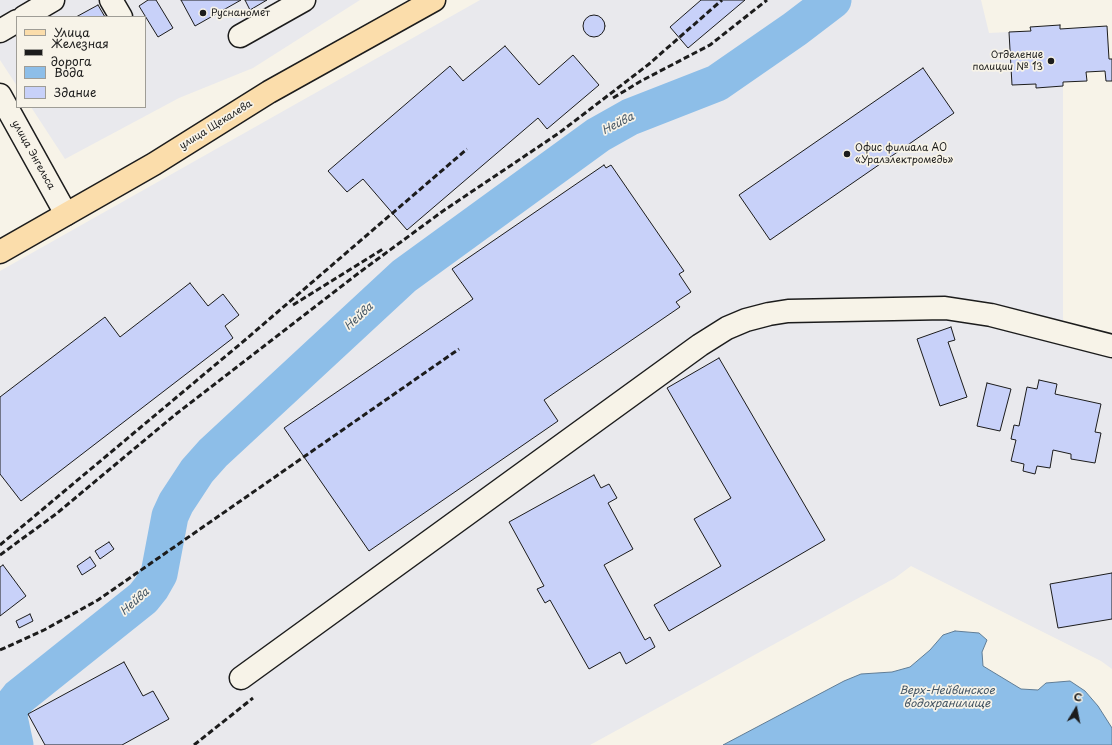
<!DOCTYPE html>
<meta charset="utf-8">
<style>
body{margin:0}
#map{position:relative;width:1112px;height:745px;overflow:hidden;background:#f7f3e8;font-family:"Playpen Sans",sans-serif}
canvas{display:block}
.legend{position:absolute;left:16px;top:16px;width:130px;height:92px;box-sizing:border-box;background:#f7f3e8;border:1px solid #9f9d96;margin:0;padding:5px 7px;list-style:none;font-size:12px;color:#1c1c1c}
.legend li{display:flex;align-items:center;gap:8px;height:20px}
.legend b{width:20px;border:1px solid #9f9d96}
.north{position:absolute;left:1056px;top:689px;width:40px;height:40px;-webkit-text-stroke:3px #f7f3e8;paint-order:stroke;rotate:10deg;font-size:11px;font-weight:700;line-height:16px;text-align:center;color:#1c1c1c}
.north::after{content:'';display:block;margin:auto;width:14px;height:18px;background:#1c1c1c;clip-path:polygon(50% 0,100% 100%,50% 72%,0 100%)}
</style>
<div id="map">
<canvas width="1112" height="745"></canvas>
<ul class="legend">
<li><b style="height:5px;background:#fbddab"></b>Улица</li>
<li><b style="height:5px;background:#1c1c1c"></b>Железная дорога</li>
<li><b style="height:11px;background:#8dbee8"></b>Вода</li>
<li><b style="height:11px;background:#c8d1f9"></b>Здание</li>
</ul>
<div class="north">С</div>
</div>
<script>
const context = document.querySelector('canvas').getContext('2d');
context.lineJoin = 'round';
function paint(path, color) {
  context.fillStyle = color;
  context.fill(path, 'evenodd');
}
function toPath(rows) {
  const path = new Path2D();
  for (const r of rows) {
    if (r.length === 3) {
      path.moveTo(r[0] + r[2], r[1]);
      path.arc(r[0], r[1], r[2], 0, 2 * Math.PI);
      continue;
    }
    path.moveTo(r[0], r[1]);
    for (let i = 2; i < r.length; i += 2) path.lineTo(r[i], r[i + 1]);
  }
  return path;
}
function strokePath(path, color, width, dash) {
  context.strokeStyle = color;
  context.lineWidth = width;
  context.lineCap = dash ? 'butt' : 'round';
  context.setLineDash(dash || []);
  context.stroke(path);
}
function label(font, color, halo, rows, align = 'center') {
  context.font = font + ' "Playpen Sans",sans-serif';
  context.lineWidth = 3.5;
  context.setLineDash([]);
  context.textBaseline = 'middle';
  context.strokeStyle = halo;
  context.fillStyle = color;
  for (const [text, x, y, turn = 0] of rows) {
    context.save();
    context.translate(x, y);
    context.rotate((+turn || 0) * Math.PI / 180);
    context.textAlign = isNaN(turn) ? turn : align;
    if (halo) context.strokeText(text, 0, 0);
    context.fillText(text, 0, 0);
    context.restore();
  }
}
paint(toPath([
 [0,0,360,0,253,68,179,98,65,159,31,107,145,107,145,17,17,17,17,86,0,60],
 [480,0,981,0,989,33,1009,32,1012,85,1036,84,1036,88,1063,86,1063,322,1112,334,1112,669,1101,661,911,566,895,578,590,745,0,745,0,271]
]), '#e9e9ed');
const water = toPath([
 [955,631,979,633,987,640,982,652,983,666,1021,689,1038,690,1046,683,1070,681,1085,691,1098,706,1112,728,1112,745,723,745,844,681,861,674,892,672,910,667,930,650,943,635,955,631]
]);
paint(water, '#8dbee8');
strokePath(water, '#607d96', 1);
strokePath(toPath([
 [15,745,9,717,11,707,19,697,143,598,151,588,159,574,170,516,176,503,197,471,213,453,404,276,598,135,630,117,717,83,795,29,833,0]
]), '#8dbee8', 37);
const building = toPath([
 [148,0,156,0,173,28,158,37,139,6,148,0],
 [181,0,241,0,195,26,181,0],
 [245,0,267,0,250,10,245,0],
 [701,0,745,0,688,48,670,27,701,0],
 [98,5,105,17,76,17,98,5],
 [594,26,11],
 [1060,25,1060,29,1107,26,1109,59,1112,59,1112,81,1106,81,1105,71,1086,72,1087,81,1063,82,1063,86,1036,88,1036,84,1012,85,1009,32,1031,31,1030,27,1060,25],
 [505,46,539,85,573,55,599,85,547,129,538,118,407,230,363,179,347,192,328,171,450,66,463,81,505,46],
 [923,68,954,113,770,240,739,195,923,68],
 [604,165,606,168,611,165,684,271,679,274,691,292,676,302,680,307,544,400,558,421,369,551,284,428,473,299,452,269,604,165],
 [190,283,208,306,223,294,239,315,225,326,233,338,21,501,0,474,0,397,105,317,120,337,190,283],
 [951,327,955,340,948,342,967,397,940,406,917,339,951,327],
 [719,358,825,540,669,631,654,605,721,566,694,519,731,498,667,388,719,358],
 [1039,380,1057,384,1055,394,1101,404,1095,432,1101,433,1095,463,1071,459,1071,454,1053,450,1050,468,1037,466,1035,474,1023,471,1024,464,1011,461,1016,440,1011,439,1014,425,1019,426,1027,387,1037,389,1039,380],
 [987,383,1011,389,1000,431,977,426,987,383],
 [594,475,601,488,609,484,617,498,608,503,633,549,604,565,645,640,650,637,655,647,626,664,620,652,589,669,550,600,545,603,537,589,544,586,509,522,594,475],
 [109,542,114,549,100,559,95,551,109,542],
 [90,557,96,566,82,575,77,566,90,557],
 [3,565,26,596,0,616,0,567,3,565],
 [1112,573,1112,619,1058,628,1050,584,1112,573],
 [30,614,33,621,19,628,16,621,30,614],
 [124,662,143,696,153,691,169,719,122,745,45,745,28,714,124,662]
]);
paint(building, '#c8d1f9');
strokePath(building, '#1c1c1c', 1);
const minor = toPath([
 [111,0,121,17],
 [24,17,53,0],
 [0,31,17,21],
 [240,36,304,0],
 [0,95,66,214],
 [241,678,700,345,727,328,746,320,769,314,788,311,945,308,991,315,1112,346]
]);
const major = toPath([
 [0,252,154,164,269,92,434,0]
]);
strokePath(minor, '#1c1c1c', 25);
strokePath(major, '#1c1c1c', 25);
strokePath(minor, '#f7f3e8', 22);
strokePath(major, '#fbddab', 22);
strokePath(toPath([
 [613,98,641,81,710,45,767,0],
 [293,305,383,249],
 [0,545,245,340,467,149],
 [0,555,56,514,176,414,360,272,443,211,559,133,623,84,649,64,722,0],
 [0,650,44,630,98,600,459,349],
 [194,745,253,698]
]), '#1c1c1c', 3, [6, 3]);
for (const [x, y, r, color] of [
 [203,13,4,"#1c1c1c"],
 [1051,61,4,"#1c1c1c"],
 [847,154,4,"#1c1c1c"]
]) {
  const dot = new Path2D();
  dot.arc(x, y, r, 0, 2 * Math.PI);
  context.fillStyle = color;
  context.fill(dot);
  strokePath(dot, '#f7f3e8', 1.5);
}
label('10px', '#1c1c1c', '#f7f3e8', [
 ["Руснаномет",211,13],
 ["Отделение",1043,55,"right"],
 ["полиции № 13",1043,67,"right"],
 ["Офис филиала АО",855,148],
 ["«Уралэлектромедь»",855,160]
], 'left');
label('10px', '#1c1c1c', '#f7f3e8', [
 ["улица Щекалева",216,125,-32],
 ["улица Энгельса",33,155,61]
]);
label('italic 11px', '#445563', '#f7f3e8', [
 ["Нейва",618,124,-27],
 ["Нейва",359,317,-43],
 ["Нейва",135,602,-42],
 ["Верх-Нейвинское",947,691],
 ["водохранилище",947,704]
]);
</script>
